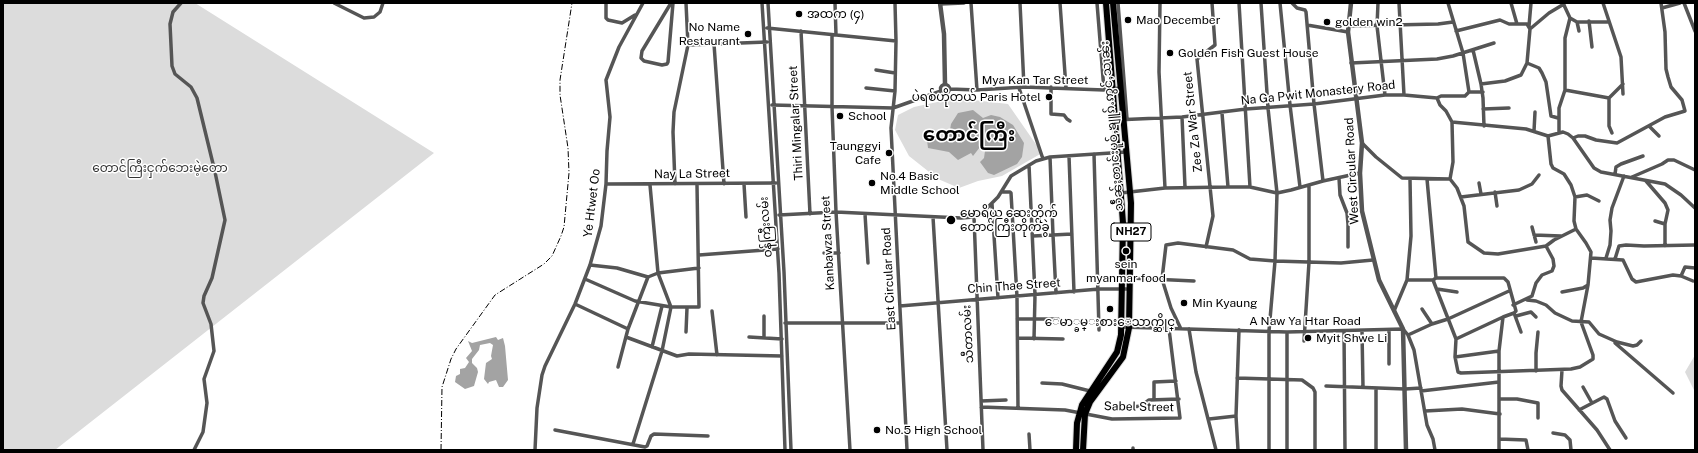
<!DOCTYPE html>
<meta charset="utf-8">
<style>
body{margin:0}
#map{position:relative;width:1698px;height:453px;overflow:hidden;background:#fff;font-family:"Public Sans",sans-serif}
canvas{display:block}
.frame{position:absolute;inset:0;border:4px solid #000;pointer-events:none}
</style>
<div id="map">
<canvas width="1698" height="453"></canvas>
<div class="frame"></div>
</div>
<script>
const context = document.querySelector('canvas').getContext('2d');
context.lineJoin = 'round';
function paint(path, color) {
  context.fillStyle = color;
  context.fill(path, 'evenodd');
}
function toPath(rows) {
  const path = new Path2D();
  for (const r of rows) {
    if (r.length === 3) {
      path.moveTo(r[0] + r[2], r[1]);
      path.arc(r[0], r[1], r[2], 0, 2 * Math.PI);
      continue;
    }
    path.moveTo(r[0], r[1]);
    for (let i = 2; i < r.length; i += 2) path.lineTo(r[i], r[i + 1]);
  }
  return path;
}
function strokePath(path, color, width, dash) {
  context.strokeStyle = color;
  context.lineWidth = width;
  context.lineCap = dash ? 'butt' : 'round';
  context.setLineDash(dash || []);
  context.stroke(path);
}
function label(font, color, halo, rows, align = 'center') {
  context.font = font + ' "Public Sans","Noto Sans Myanmar",sans-serif';
  context.lineWidth = 3;
  context.setLineDash([]);
  context.textBaseline = 'middle';
  context.strokeStyle = halo;
  context.fillStyle = color;
  for (const [text, x, y, turn = 0] of rows) {
    context.save();
    context.translate(x, y);
    context.rotate((+turn || 0) * Math.PI / 180);
    context.textAlign = isNaN(turn) ? turn : align;
    if (halo) context.strokeText(text, 0, 0);
    context.fillText(text, 0, 0);
    context.restore();
  }
}
paint(toPath([
 [3,3,195,3,434,153,55,450,3,450],
 [956,98,1008,104,1042,153,1002,176,978,181,959,188,938,179,909,156,895,130,898,115,914,107],
 [1695,355,1695,392,1685,372]
]), '#dcdcdc');
paint(toPath([
 [973,110,983,118,991,115,1000,117,1013,125,1024,143,1022,157,1017,164,994,175,988,173,980,162,984,158,985,151,980,147,973,156,971,153,958,160,949,152,928,148,927,140,949,136,951,124,958,113],
 [496,337,498,340,503,338,505,346,508,380,503,387,499,387,496,380,489,382,488,384,484,379,486,363,492,359,491,356,493,345,490,343,480,345,479,350,472,359,472,363,477,368,478,372,474,386,465,389,455,382,456,376,460,374,460,369,465,368,469,362,466,358,472,351,468,341,472,343]
]), '#a3a3a3');
const trunk = toPath([
 [1076,450,1077,423,1082,405,1117,352,1121,335,1123,223,1106,3],
 [1083,450,1085,414,1090,402,1123,357,1129,328,1131,203,1113,3]
]);
strokePath(trunk, '#dbdbdb', 8);
strokePath(toPath([
 [181,3,173,12,170,24,172,66,175,74,191,87,197,98,215,172,225,220,212,278,204,296,203,303,211,324,214,351,204,379,207,403,203,432,194,450],
 [334,3,364,18,374,17,380,12,383,3],
 [606,3,606,18,608,20,622,23,635,15],
 [671,3,642,51,641,58,644,61,662,65,667,64,668,62,673,3],
 [762,3,779,273,785,450],
 [768,3,784,272,791,450],
 [835,3,836,35],
 [895,3,896,41,895,91,891,128,907,450],
 [971,3,977,90],
 [1020,3,1024,87],
 [1060,3,1066,88],
 [1097,3,1104,90],
 [1118,3,1127,119],
 [1160,3,1159,72,1165,188],
 [1239,3,1250,187],
 [1261,3,1268,108,1277,193,1275,261,1269,331,1269,450],
 [1280,3,1290,105,1300,187],
 [1292,3,1297,8,1305,10,1306,12,1314,104,1323,181],
 [1378,3,1377,26,1385,95],
 [1399,3,1404,95],
 [1448,3,1463,53,1469,92],
 [1511,3,1517,24],
 [1603,3,1621,57,1623,94],
 [1684,3,1695,31],
 [940,4,964,3],
 [1662,8,1680,3],
 [1570,18,1577,22,1579,31],
 [1589,21,1592,47],
 [1577,22,1608,22],
 [1307,25,1348,32],
 [1348,26,1438,24,1453,22],
 [1529,26,1531,3],
 [767,28,896,41],
 [1530,29,1549,13,1564,4],
 [801,31,810,214],
 [1456,31,1500,20,1509,24,1527,24,1530,29,1527,63,1521,75,1505,81,1481,84,1483,98,1484,126],
 [832,35,832,107,836,212,850,450],
 [714,44,724,184],
 [688,45,767,42],
 [1473,50,1481,84],
 [1351,63,1437,59,1453,56,1494,43],
 [1527,63,1539,68,1542,73,1546,82,1551,116,1558,118],
 [876,70,895,73],
 [945,89,4.5],
 [1051,87,1051,114,1064,115,1067,119,1070,121],
 [866,88,895,91],
 [1019,88,1043,159],
 [950,89,977,90,1024,87,1104,90,1120,88],
 [1565,90,1609,98,1623,84],
 [1437,98,1441,96,1465,96,1469,92,1483,92],
 [1609,98,1609,126,1612,133],
 [772,105,893,108,941,91],
 [1483,109,1509,108],
 [1222,113,1228,187],
 [1182,117,1185,187],
 [1115,120,1182,117,1246,109,1314,104,1385,95,1404,95,1437,98,1440,105,1446,111,1452,122,1526,129,1548,136,1563,132,1568,134,1573,138,1594,168,1601,172,1665,184,1681,195,1695,208],
 [1649,126,1659,136],
 [1534,131,1535,112],
 [1559,133,1559,108,1565,90,1565,38,1570,18,1563,3],
 [1573,138,1578,136,1585,136,1596,140,1617,143,1665,117,1685,111,1682,100,1671,87,1668,77,1666,69,1665,32,1661,3],
 [1362,143,1376,157,1402,178,1450,179,1457,188,1464,206,1468,242,1484,253,1498,254,1546,246,1554,240,1576,229],
 [1094,154,1099,330],
 [1069,156,1074,292],
 [1050,157,1053,235,1056,293],
 [1029,165,1035,295,1034,339],
 [1615,174,1616,167,1621,164,1643,156],
 [1632,177,1662,164,1668,160,1674,160,1695,170],
 [1339,178,1340,195,1347,213,1348,224,1348,247],
 [1427,179,1436,278],
 [1450,179,1453,162,1452,122],
 [1646,181,1665,203,1668,210,1665,224,1665,246],
 [1479,183,1481,194],
 [606,184,776,183],
 [675,184,673,132,674,112,688,45,686,3],
 [744,184,746,217],
 [1001,192,1010,192,1011,193,1017,297,1018,408],
 [1495,192,1497,206],
 [1121,193,1165,188,1228,187,1250,187,1277,193,1291,190,1323,181,1360,173],
 [1461,197,1519,190,1532,184,1539,175],
 [1575,197,1587,195,1599,201],
 [992,204,998,298],
 [865,214,868,263],
 [779,215,836,212,961,218,974,217,980,215,998,197,1011,176,1036,161,1050,157,1126,152],
 [933,217,947,450],
 [974,217,983,450],
 [1655,221,1665,224],
 [1532,227,1536,242],
 [1534,235,1561,236],
 [1033,236,1072,234],
 [1206,247,1213,216,1197,59,1215,45,1212,3],
 [824,253,839,253],
 [699,255,778,249],
 [1591,258,1623,260,1632,279,1636,282,1673,275,1681,276,1693,281],
 [1606,258,1610,245,1611,231,1610,220,1612,208,1624,176],
 [1615,259,1619,246,1626,245,1644,246,1695,245],
 [590,265,617,268,648,277,658,273,699,268],
 [1681,276,1685,267,1695,268],
 [1130,278,1194,281],
 [585,279,635,301,671,307,699,307,697,185],
 [1407,280,1433,280,1436,278,1504,278,1508,282,1516,311,1514,313,1521,332],
 [1433,280,1456,339,1455,357,1458,372,1461,373,1571,369,1580,367,1593,359,1593,355,1581,322,1588,285,1591,252,1586,243,1576,229,1574,221,1575,197,1571,185,1564,174,1553,168,1551,164,1548,136],
 [1437,289,1457,292],
 [1562,292,1583,288,1588,285],
 [1527,300,1536,301,1546,305,1555,313,1572,321,1589,322,1599,334,1617,342,1633,346,1637,345,1641,341],
 [575,304,628,329],
 [1513,305,1532,296,1536,283,1542,275,1552,271,1554,266,1553,259,1546,246],
 [900,306,1099,289,1130,289],
 [1422,309,1432,324],
 [712,311,717,355],
 [1394,311,1407,280,1411,236,1410,179],
 [764,316,764,338],
 [1516,316,1531,312,1536,317],
 [1017,319,1058,319],
 [785,323,900,323],
 [1122,327,1287,332,1403,329,1408,335,1414,350,1427,425,1433,439,1435,450],
 [1181,329,1171,308,1162,279,1166,245,1178,243,1233,250,1250,259,1275,261,1341,263,1373,260],
 [1189,329,1196,372,1216,450],
 [1344,331,1345,450],
 [1362,331,1363,387],
 [686,332,687,308],
 [1408,335,1432,324,1448,319,1509,291],
 [626,337,677,356,689,354,782,356],
 [749,337,782,339],
 [1018,338,1063,339],
 [1456,339,1503,317,1514,313],
 [1304,341,1309,262,1309,185],
 [1615,343,1673,393],
 [652,347,662,306],
 [1455,357,1499,351],
 [1389,364,1389,330],
 [618,367,628,329,648,277],
 [1562,370,1561,386,1562,390,1597,430,1610,450],
 [1536,371,1536,353,1538,332],
 [1237,378,1302,380,1313,388,1315,392,1315,450],
 [1042,383,1062,384,1090,391],
 [1326,386,1405,389,1421,388],
 [1583,387,1592,403],
 [1376,388,1376,450],
 [1421,391,1499,382],
 [1154,399,1154,382,1176,381],
 [1499,399,1517,399,1538,403,1538,418],
 [981,401,1006,400],
 [981,407,1065,410,1112,419,1180,418,1169,329],
 [1132,407,1141,406,1149,400,1179,399],
 [1579,410,1604,397,1607,399,1615,421,1626,438],
 [1425,411,1462,409,1500,414],
 [1209,419,1236,416],
 [555,430,645,447,647,446,651,436,654,434,708,436],
 [1553,433,1565,435,1570,440,1571,450],
 [1029,434,1030,450],
 [1499,439,1526,440,1528,450],
 [633,444,662,351,671,307,658,273,650,185],
 [535,450,537,408,542,375,545,366,575,304,590,265,601,226,606,184,607,151,610,117,606,80,619,47,643,3],
 [1133,450,1133,448],
 [1238,450,1236,416,1239,330],
 [1287,450,1287,332],
 [1499,450,1499,351,1503,317]
]), '#555', 3.5);
strokePath(toPath([
 [940,3,944,34,945,84],
 [1351,3,1348,32,1362,143,1360,173,1362,211,1379,280,1403,329,1406,450]
]), '#555', 4.5);
strokePath(trunk, '#000', 6);
strokePath(toPath([
 [441,450,442,387,451,359,456,349,495,295,544,264,552,256,561,236,564,227,569,173,568,148,560,95,560,80,572,3]
]), '#000', 1, [6, 2, 1, 2]);
for (const [x, y, r, color] of [
 [799,14,4,"#000"],
 [1128,20,4,"#000"],
 [1327,22,4,"#000"],
 [748,34,4,"#000"],
 [1170,53,4,"#000"],
 [1049,97,4,"#000"],
 [840,116,4,"#000"],
 [889,153,4,"#000"],
 [872,183,4,"#000"],
 [951,220,5,"#000"],
 [1126,251,4,"#000"],
 [1184,303,4,"#000"],
 [1110,309,4,"#000"],
 [1308,338,4,"#000"],
 [877,430,4,"#000"]
]) {
  const dot = new Path2D();
  dot.arc(x, y, r, 0, 2 * Math.PI);
  context.fillStyle = color;
  context.fill(dot);
  strokePath(dot, '#fff', 1.5);
}
for (const [x, y, w] of [
 [1131,232,40]
]) {
  const box = new Path2D();
  box.roundRect(x - w / 2, y - 9, w, 18, 3);
  context.fillStyle = '#fff';
  context.fill(box);
  strokePath(box, '#000', 1);
}
label('bold 11px', '#000', null, [
 ["NH27",1131,232]
]);
label('12px', '#000', '#fff', [
 ["အထက (၄)",807,14],
 ["Mao December",1136,20],
 ["golden win2",1335,22],
 ["No Name",740,27,"right"],
 ["Restaurant",740,41,"right"],
 ["Golden Fish Guest House",1178,53],
 ["ပဲရစ်ဟိုတယ် Paris Hotel",1041,97,"right"],
 ["School",848,116],
 ["Taunggyi",881,146,"right"],
 ["Cafe",881,160,"right"],
 ["No.4 Basic",880,176],
 ["Middle School",880,190],
 ["မောရိယ ဆေးတိုက်",960,213],
 ["တောင်ကြီးတိုက်ခွဲ",960,227],
 ["sein",1126,264,"center"],
 ["myanmar food",1126,278,"center"],
 ["Min Kyaung",1192,303],
 ["ေမာ္ခမ္းစားေသာက္ဆိုင္",1110,322,"center"],
 ["Myit Shwe Li",1316,338],
 ["No.5 High School",885,430]
], 'left');
label('12px', '#000', '#fff', [
 ["Mya Kan Tar Street",1035,80],
 ["Na Ga Pwit Monastery Road",1318,93,-6],
 ["Zee Za War Street",1193,122,-96],
 ["Thiri Mingalar Street",796,123,-93],
 ["သဵႅၼ်ႈတၢင်းပူဝ်ႇၶျူၵ်ႉဢွင်ႇသၢၼ်း",1112,126,-95],
 ["West Circular Road",1352,171,-93],
 ["Nay La Street",692,174,-1],
 ["Ye Htwet Oo",592,203,-83],
 ["ဝန်ကြီးလမ်း",766,227,-94],
 ["Kanbawza Street",828,243,-93],
 ["East Circular Road",889,279,-93],
 ["Chin Thae Street",1014,286,-4],
 ["A Naw Ya Htar Road",1305,321],
 ["သီတာလမ်း",968,334,-93],
 ["Sabel Street",1139,407,1]
]);
label('12px', '#333', '#fff', [
 ["တောင်ကြီးငှက်ဘေးမဲ့တော",160,168]
]);
label('bold 20px', '#000', '#fff', [
 ["တောင်ကြီး",969,135]
]);
</script>
